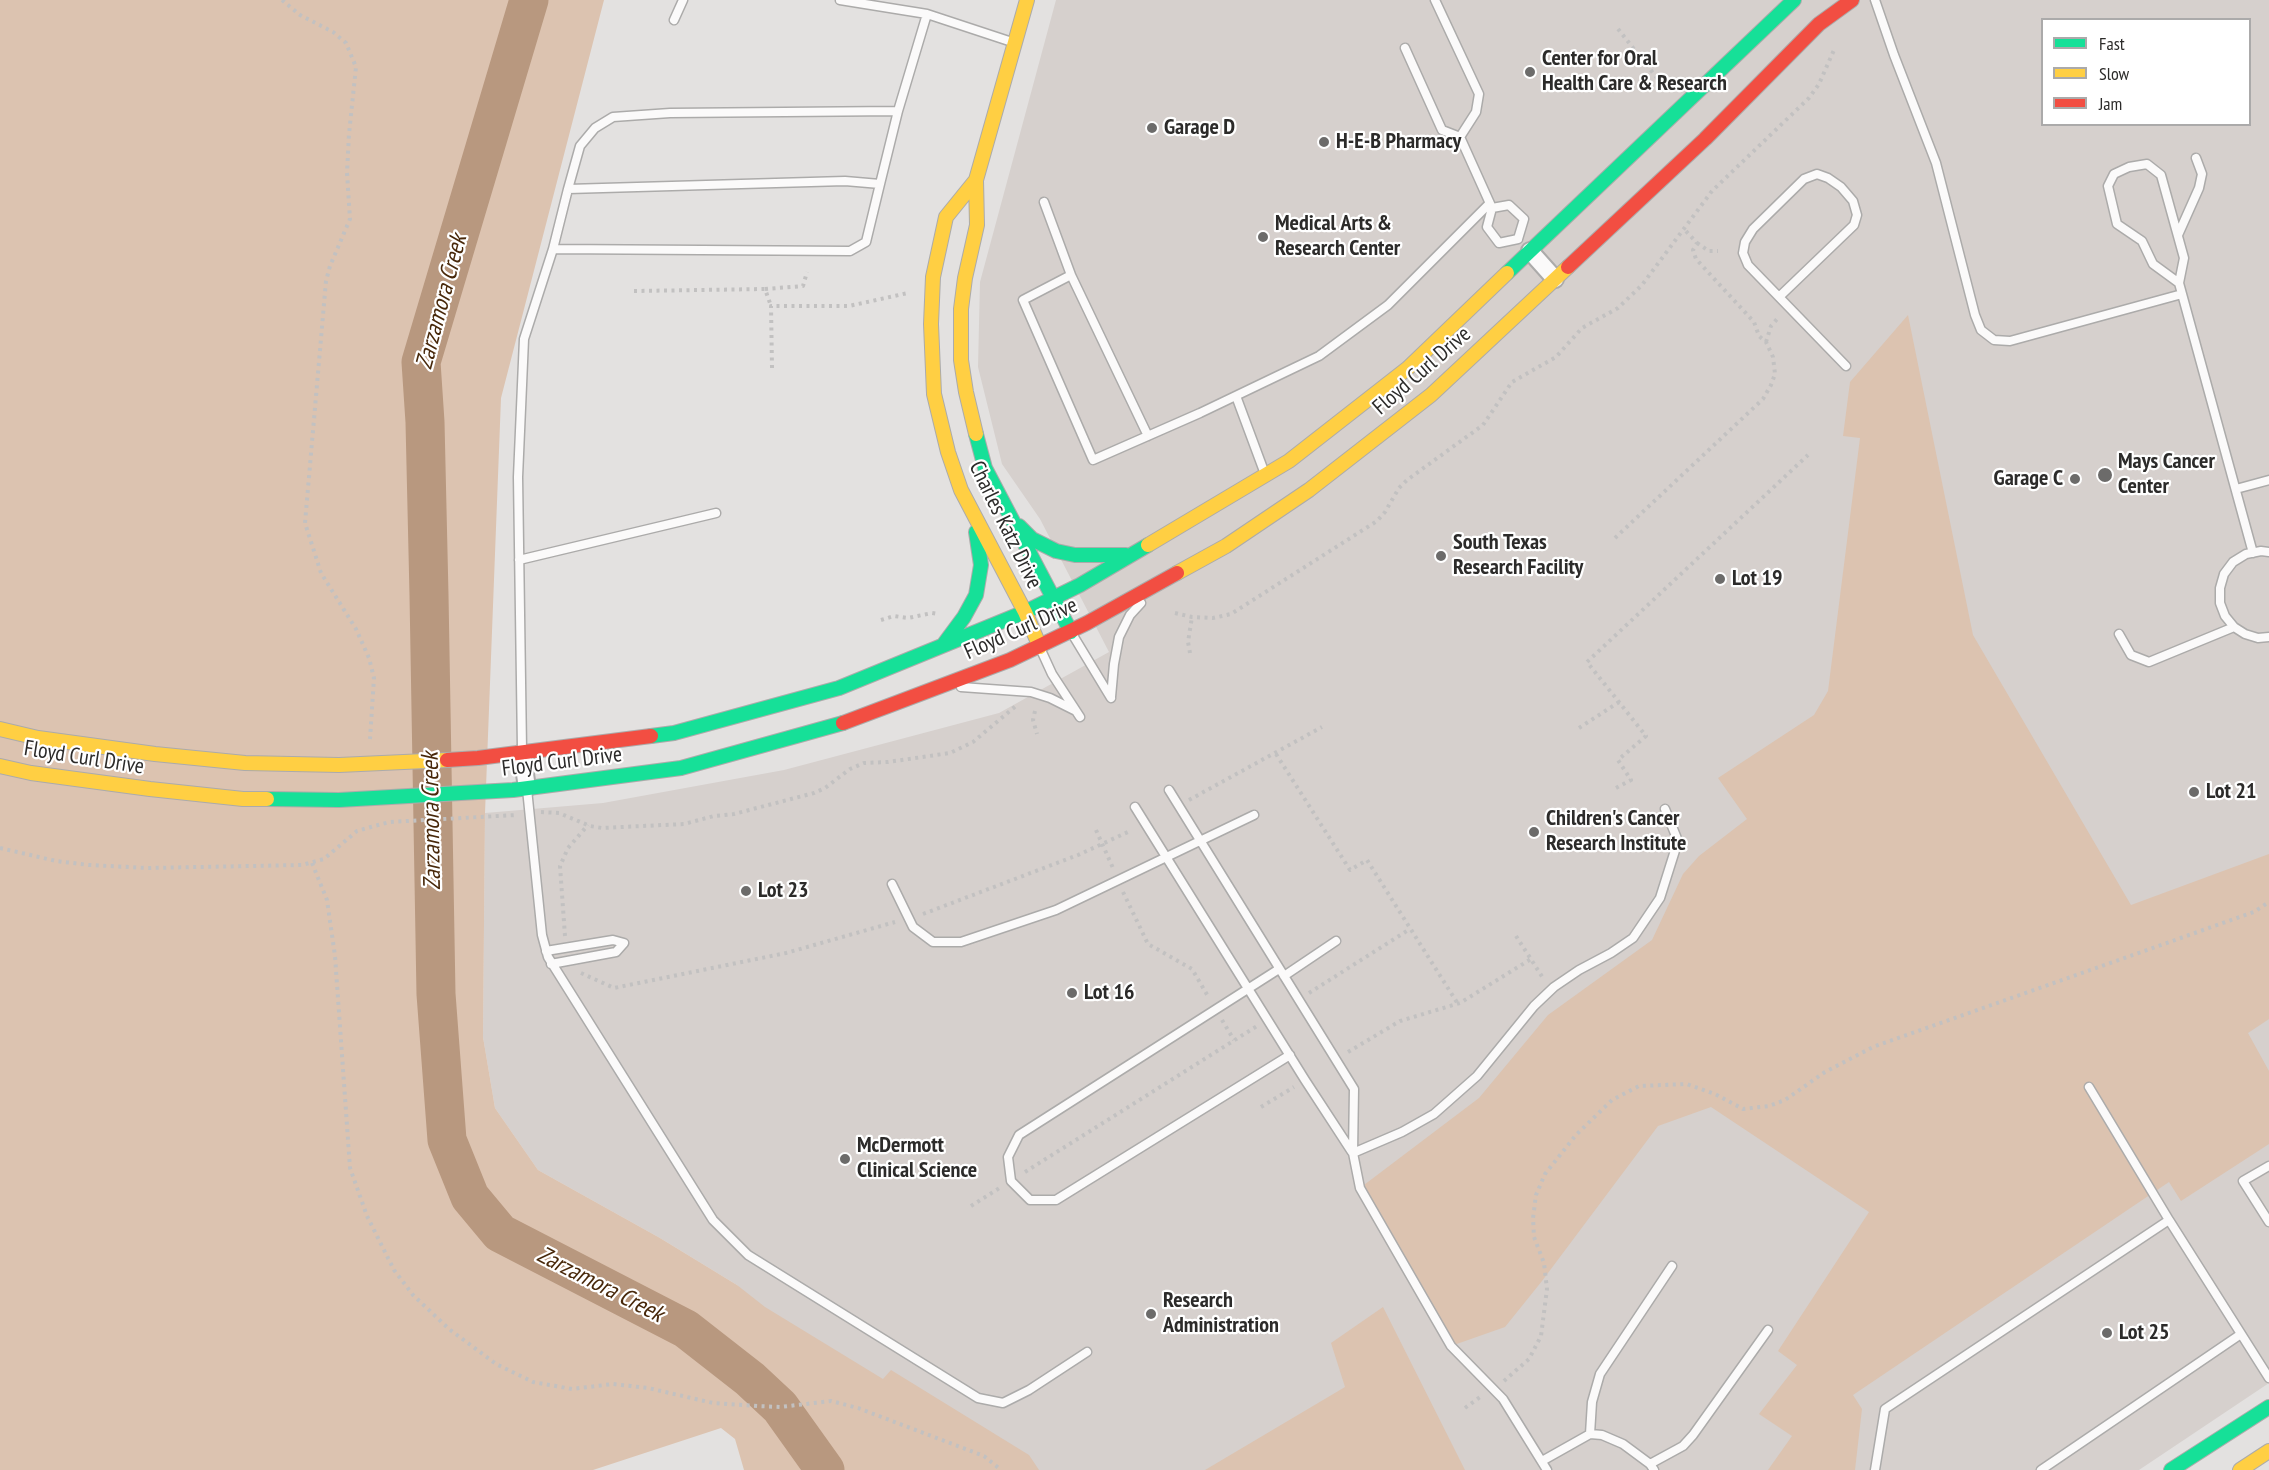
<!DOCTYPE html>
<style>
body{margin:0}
#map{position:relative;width:2269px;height:1470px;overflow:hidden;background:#e3e1e0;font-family:"PT Sans Narrow",sans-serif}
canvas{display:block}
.legend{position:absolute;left:2041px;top:18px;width:210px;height:108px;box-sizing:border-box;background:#fff;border:2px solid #abaaaa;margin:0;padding:8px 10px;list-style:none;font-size:18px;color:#2c2b2a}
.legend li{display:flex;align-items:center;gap:12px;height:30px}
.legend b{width:30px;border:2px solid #abaaaa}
</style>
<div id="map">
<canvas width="2269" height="1470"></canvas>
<ul class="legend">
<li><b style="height:8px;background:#16e098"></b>Fast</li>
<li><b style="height:8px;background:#ffcf43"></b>Slow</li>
<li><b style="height:8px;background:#f24e42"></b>Jam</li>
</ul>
</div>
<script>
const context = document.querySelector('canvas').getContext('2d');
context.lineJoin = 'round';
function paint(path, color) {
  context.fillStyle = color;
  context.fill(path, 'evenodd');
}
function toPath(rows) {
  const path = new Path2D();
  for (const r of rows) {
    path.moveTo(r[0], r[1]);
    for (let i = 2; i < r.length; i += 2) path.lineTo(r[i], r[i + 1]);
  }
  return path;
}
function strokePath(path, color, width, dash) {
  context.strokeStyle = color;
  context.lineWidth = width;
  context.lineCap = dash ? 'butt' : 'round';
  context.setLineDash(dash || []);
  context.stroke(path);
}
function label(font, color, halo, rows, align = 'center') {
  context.font = font + ' "PT Sans Narrow",sans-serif';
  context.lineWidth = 4.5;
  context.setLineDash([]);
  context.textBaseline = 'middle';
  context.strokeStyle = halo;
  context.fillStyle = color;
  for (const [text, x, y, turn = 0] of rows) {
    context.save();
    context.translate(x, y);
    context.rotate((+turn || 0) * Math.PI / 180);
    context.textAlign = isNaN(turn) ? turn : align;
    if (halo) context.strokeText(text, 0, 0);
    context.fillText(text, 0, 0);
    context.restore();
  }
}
paint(toPath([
 [1056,0,2269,0,2269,1383,2139,1470,853,1470,737,1285,660,1238,538,1170,495,1108,483,1037,485,813,603,803,784,770,999,713,1109,652,1040,519,1002,464,978,367,980,282],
 [2042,20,2250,20,2250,124,2042,124]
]), '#d6d0cd');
paint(toPath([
 [0,0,604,0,501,398,485,813,483,1037,495,1108,538,1170,660,1238,737,1285,765,1307,883,1379,891,1370,1029,1455,1039,1470,744,1470,735,1439,721,1428,593,1470,0,1470],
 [1908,315,1973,635,2131,905,2269,854,2269,1019,2248,1033,2269,1071,2269,1144,2181,1201,2169,1182,1853,1395,1862,1409,1855,1470,1768,1470,1792,1436,1759,1414,1797,1365,1778,1351,1869,1212,1711,1107,1658,1126,1542,1281,1505,1327,1451,1346,1360,1188,1479,1098,1548,1015,1652,940,1683,874,1699,856,1747,819,1718,778,1814,715,1828,691,1860,438,1843,436,1850,382],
 [1383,1307,1465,1470,1205,1470,1345,1387,1331,1343]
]), '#dcc3b0');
strokePath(toPath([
 [529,0,421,362,425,422,429,595,436,994,447,1140,470,1197,500,1233,686,1329,750,1379,780,1407,825,1470]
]), '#b8987f', 39);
const lane = toPath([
 [840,0,927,14,1012,42],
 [1435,0,1479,94,1476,112,1460,137,1492,208,1487,227,1499,243,1518,239],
 [1875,0,1894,55,1936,163,1975,315,1981,330,1994,340,2010,341,2182,294],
 [674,20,683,0],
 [1405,48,1442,130,1460,137],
 [880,184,866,242,850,251,553,249,568,189,845,181,880,184,898,111,927,14],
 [568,189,580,146,595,128,613,117,670,113,898,111],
 [1044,202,1071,275,1023,300,1093,460,1200,413,1319,356,1388,305,1489,204],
 [1492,208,1509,205,1524,219,1518,239],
 [2178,235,2199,188,2202,174,2196,158],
 [1071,275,1148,436],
 [2179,283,2153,264,2142,241,2117,224,2108,186,2114,174,2129,167,2147,164,2161,175,2184,258,2179,283,2253,553],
 [1779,297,1854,225,1857,215,1853,201,1841,187,1828,178,1817,174,1804,179,1753,229,1745,242,1743,253,1748,265,1846,366],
 [1236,396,1265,474],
 [2236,489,2269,480],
 [2269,552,2261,551,2246,554,2233,562,2224,574,2220,588,2220,603,2225,616,2234,627,2245,634,2258,638,2269,637],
 [519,560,716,513],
 [1071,632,1111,698],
 [2119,634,2131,655,2149,662,2234,627],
 [1041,650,1052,674,1080,717],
 [961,687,1031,692,1050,698,1074,710],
 [1111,697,1114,664,1119,637,1130,615,1141,603],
 [522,749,518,477,524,339,553,249],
 [527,789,542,935,548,957,713,1220,748,1255,978,1398,1003,1403,1029,1390,1087,1352],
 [1169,790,1354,1089,1353,1153,1360,1188,1451,1346,1503,1399,1547,1470],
 [1135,807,1305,1080,1352,1152],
 [892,884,913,927,933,942,961,942,1056,910,1254,815],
 [546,951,613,940,624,943,616,952,551,964],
 [1279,969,1019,1135,1008,1157,1011,1181,1030,1200,1056,1200,1290,1055],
 [1284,976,1336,941],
 [2089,1087,2169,1220],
 [1353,1153,1402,1132,1434,1114,1477,1076,1534,1006,1554,987,1579,970,1611,953,1633,938,1660,898,1678,841,1665,809],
 [2269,1166,2243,1181,2269,1222],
 [1590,1434,1592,1402,1600,1374,1672,1266],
 [1542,1461,1590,1434,1602,1435,1623,1444,1650,1464,1654,1470],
 [1650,1464,1683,1446,1693,1435,1768,1330],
 [1875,1470,1885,1409,2169,1220,2269,1378],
 [2041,1470,2241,1334]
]);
const street = toPath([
 [1530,251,1555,279],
 [522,753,527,788]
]);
const fast = toPath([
 [1507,273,1794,0],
 [976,434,985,468,1071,632],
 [1019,526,1032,539,1056,551,1075,555,1126,555],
 [944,644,964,617,976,595,981,565,976,532],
 [651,736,674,733,839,688,1025,612,1080,585,1148,545],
 [267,799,339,800,513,790,681,768,843,723],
 [2171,1470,2269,1407]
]);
const slow = toPath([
 [976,180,946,217,933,277,931,324,934,394,948,452,961,490,1025,612,1040,647],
 [976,434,966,392,961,360,961,309,965,278,977,225,976,180,1027,0],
 [1148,545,1289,461,1408,368,1507,273],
 [1177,573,1226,546,1309,490,1431,395,1568,267],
 [0,729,38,738,155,754,245,763,339,765,447,760],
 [0,766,31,773,150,789,243,799,267,799],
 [2240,1470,2269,1451]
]);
const jam = toPath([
 [1568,267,1705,139,1819,24,1852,0],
 [843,723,1010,660,1087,623,1177,573],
 [447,760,478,758,651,736]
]);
strokePath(lane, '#acabaa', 11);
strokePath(street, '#acabaa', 20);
strokePath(fast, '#acabaa', 16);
strokePath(slow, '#acabaa', 16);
strokePath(jam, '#acabaa', 16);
strokePath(toPath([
 [282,0,300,15,333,32,346,43,356,67,349,134,347,173,350,219,330,266,326,281,305,523,321,573,356,629,369,658,374,678,370,739],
 [1618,29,1661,83],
 [1697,243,1709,251,1718,251],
 [765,289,803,286,807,272],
 [634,291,765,289,771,306],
 [1766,342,1771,326,1778,318],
 [772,368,771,306,849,306,908,293],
 [1615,538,1763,399,1771,385,1775,374,1773,357,1766,342,1759,336,1754,322,1696,259,1693,250,1697,243,1684,229],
 [1175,613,1192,617,1213,618,1231,614,1377,521,1385,512,1399,488,1407,480,1483,425,1512,382,1556,357,1582,328,1618,308,1642,285,1712,191,1809,98,1819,84,1834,50],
 [881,620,894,616,908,618,932,613,938,614],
 [1190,653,1188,642,1192,617],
 [1035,711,1033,720,1037,734],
 [1579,728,1619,702],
 [1276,754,1350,870,1367,860,1458,1004],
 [1616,788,1631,780,1618,760,1646,736,1587,662,1808,455],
 [1189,800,1322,727],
 [541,812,559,813,590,826,602,828,684,824,714,816,734,814,814,793,825,788,850,769,864,763,888,762,950,753,973,742,1017,705],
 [1096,830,1113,868],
 [0,848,56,861,89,865,148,868,302,865,324,859,357,831,378,825,390,822,516,815],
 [312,863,327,900,335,956,350,1168,367,1216,394,1270,413,1295,449,1329,496,1364,533,1382,572,1389,613,1384,648,1388,713,1403,758,1406,780,1407,831,1401,858,1408,984,1456,1001,1470],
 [1123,892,1148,944,1192,969,1209,998],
 [923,914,1078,855,1128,832],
 [565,936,560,866,568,848,588,825],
 [1516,936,1543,978],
 [581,973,614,988,786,953,895,922],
 [1309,993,1410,929],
 [1222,1020,1234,1040],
 [1348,1052,1400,1021,1460,1003,1531,959],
 [1261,1107,1294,1087],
 [1025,1172,1257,1026],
 [971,1206,1001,1187],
 [1504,1381,1529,1359,1541,1336,1547,1289,1544,1263,1534,1237,1533,1218,1536,1195,1545,1174,1576,1135,1612,1100,1639,1086,1687,1084,1715,1094,1743,1109,1769,1106,1785,1100,1825,1072,1873,1047,2254,912,2269,902],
 [1465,1408,1483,1395]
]), '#c2c1c1', 4, [3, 4.5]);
strokePath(lane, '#fbfafa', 8);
strokePath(street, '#fbfafa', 16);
strokePath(fast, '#16e098', 14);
strokePath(slow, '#ffcf43', 14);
strokePath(jam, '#f24e42', 14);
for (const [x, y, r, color] of [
 [1530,72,6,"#6c6b6a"],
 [1152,128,6,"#6c6b6a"],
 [1324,142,6,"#6c6b6a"],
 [1263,237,6,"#6c6b6a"],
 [2105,475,8,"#6c6b6a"],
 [2075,479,6,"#6c6b6a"],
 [1441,556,6,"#6c6b6a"],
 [1720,579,6,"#6c6b6a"],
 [2194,792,6,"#6c6b6a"],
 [1534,832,6,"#6c6b6a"],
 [746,891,6,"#6c6b6a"],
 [1072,993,6,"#6c6b6a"],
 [845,1159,6,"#6c6b6a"],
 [1151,1314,6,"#6c6b6a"],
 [2107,1333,6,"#6c6b6a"]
]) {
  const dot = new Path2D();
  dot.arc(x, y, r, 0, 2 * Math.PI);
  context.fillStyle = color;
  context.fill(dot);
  strokePath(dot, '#fff', 2);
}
label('bold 22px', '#2c2b2a', '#fff', [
 ["Center for Oral",1542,59],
 ["Health Care & Research",1542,84],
 ["Garage D",1164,128],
 ["H-E-B Pharmacy",1336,142],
 ["Medical Arts &",1275,224],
 ["Research Center",1275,249],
 ["Mays Cancer",2118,462],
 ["Center",2118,487],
 ["Garage C",2063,479,"right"],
 ["South Texas",1453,543],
 ["Research Facility",1453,568],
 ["Lot 19",1732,579],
 ["Lot 21",2206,792],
 ["Children's Cancer",1546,819],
 ["Research Institute",1546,844],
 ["Lot 23",758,891],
 ["Lot 16",1084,993],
 ["McDermott",857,1146],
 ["Clinical Science",857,1171],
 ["Research",1163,1301],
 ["Administration",1163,1326],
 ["Lot 25",2119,1333]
], 'left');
label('22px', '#2c2b2a', '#fff', [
 ["Floyd Curl Drive",1422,371,-41],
 ["Charles Katz Drive",1005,525,64],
 ["Floyd Curl Drive",1021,629,-24],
 ["Floyd Curl Drive",84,758,9],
 ["Floyd Curl Drive",562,762,-7]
]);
label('italic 24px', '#48280a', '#fff', [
 ["Zarzamora Creek",442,302,-75],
 ["Zarzamora Creek",432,821,-91],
 ["Zarzamora Creek",600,1285,27]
]);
</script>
